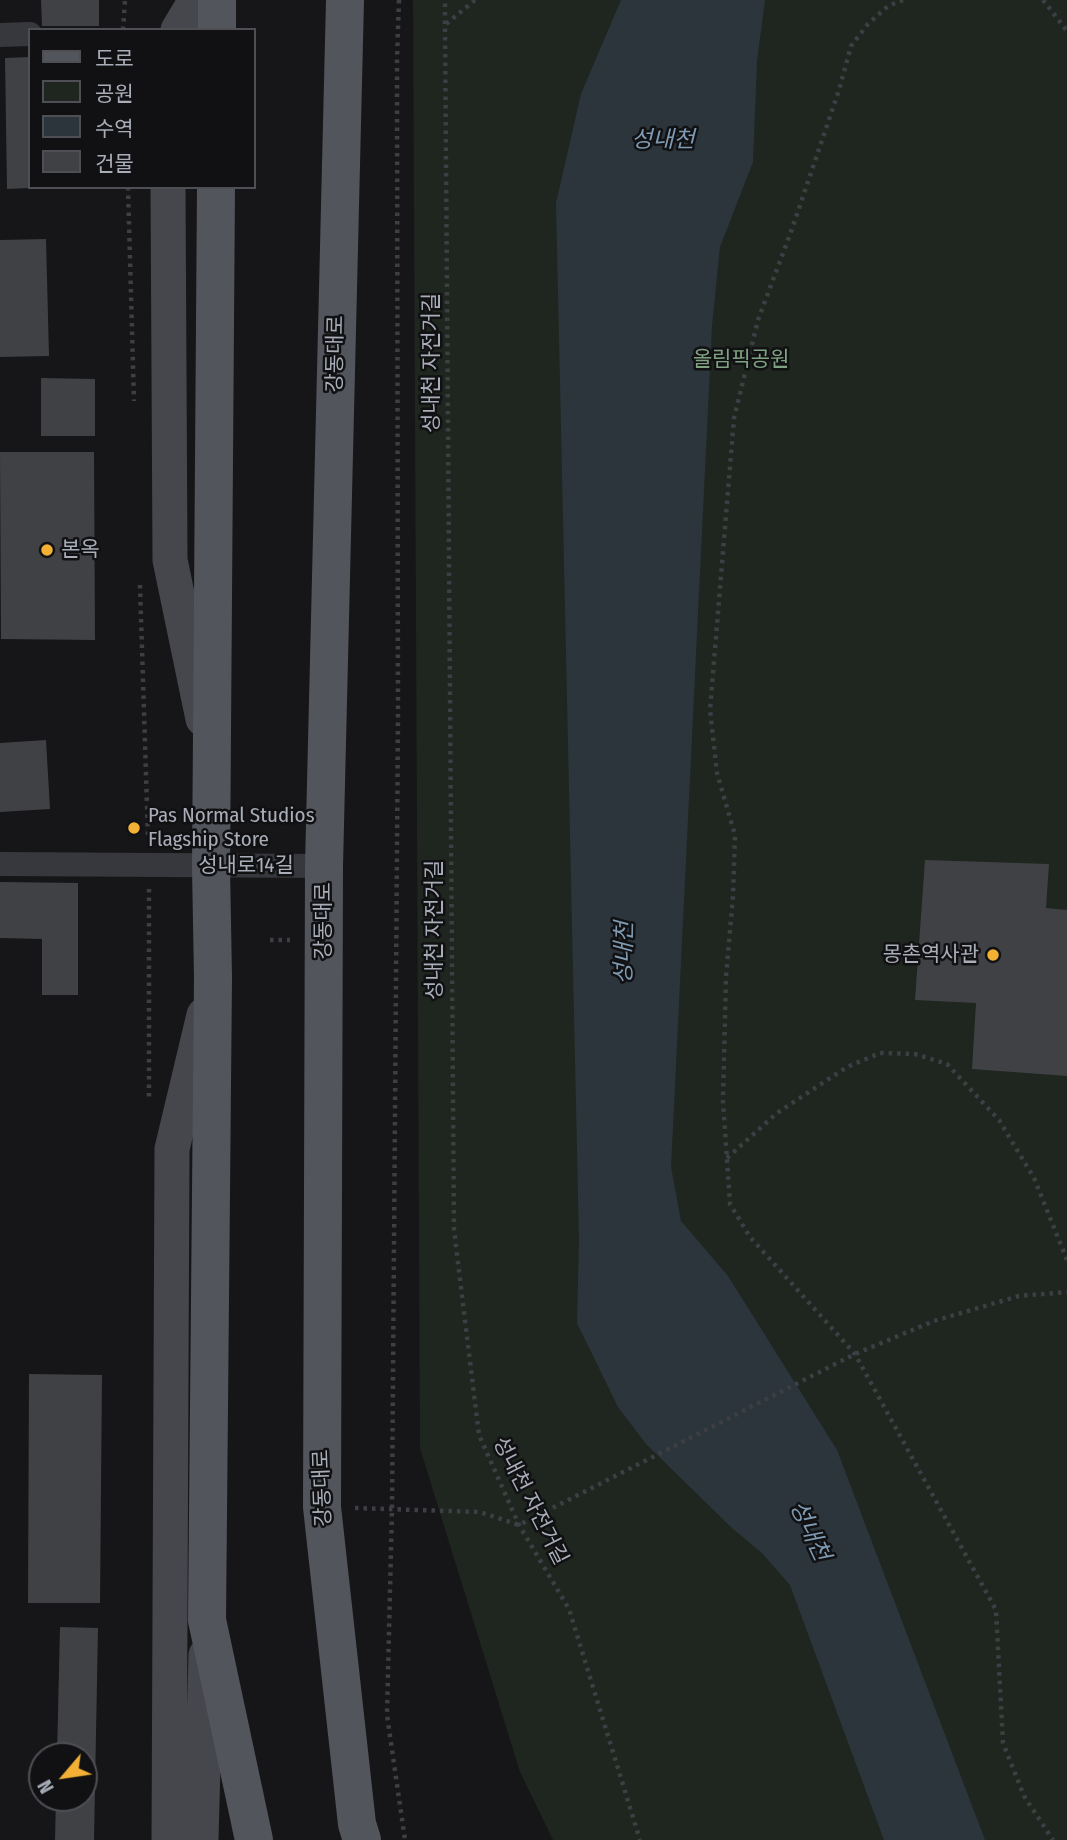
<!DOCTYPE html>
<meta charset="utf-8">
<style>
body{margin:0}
#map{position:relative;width:1067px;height:1840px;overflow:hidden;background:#161618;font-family:"Fira Sans Condensed","Noto Sans KR",sans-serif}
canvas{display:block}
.legend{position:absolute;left:28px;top:28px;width:228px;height:161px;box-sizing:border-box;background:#111113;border:2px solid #4d4f55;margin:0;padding:9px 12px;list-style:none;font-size:21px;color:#a8adb8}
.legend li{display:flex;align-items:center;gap:14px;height:35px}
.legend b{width:35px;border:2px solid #4d4f55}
.north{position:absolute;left:28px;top:1742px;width:70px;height:70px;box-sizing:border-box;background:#111113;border:2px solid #4d4f55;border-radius:50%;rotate:241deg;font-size:19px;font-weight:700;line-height:28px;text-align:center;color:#a8adb8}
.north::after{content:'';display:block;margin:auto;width:24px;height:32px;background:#f2b134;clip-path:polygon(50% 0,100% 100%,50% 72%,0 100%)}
</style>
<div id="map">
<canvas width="1067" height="1840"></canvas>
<ul class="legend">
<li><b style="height:9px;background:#53555c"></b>도로</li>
<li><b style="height:19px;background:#1e261f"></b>공원</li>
<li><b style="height:19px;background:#2c353c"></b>수역</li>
<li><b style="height:19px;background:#404145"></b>건물</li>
</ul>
<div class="north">N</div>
</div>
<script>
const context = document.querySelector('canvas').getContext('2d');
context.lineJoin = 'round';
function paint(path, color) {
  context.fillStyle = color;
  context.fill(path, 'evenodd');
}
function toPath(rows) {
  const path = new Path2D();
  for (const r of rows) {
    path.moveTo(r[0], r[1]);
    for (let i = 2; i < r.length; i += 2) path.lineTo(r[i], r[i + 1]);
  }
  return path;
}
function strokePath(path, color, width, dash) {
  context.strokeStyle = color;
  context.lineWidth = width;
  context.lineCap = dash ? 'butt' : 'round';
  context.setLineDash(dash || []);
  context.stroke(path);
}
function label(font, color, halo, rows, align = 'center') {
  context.font = font + ' "Fira Sans Condensed","Noto Sans KR",sans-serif';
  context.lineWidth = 5;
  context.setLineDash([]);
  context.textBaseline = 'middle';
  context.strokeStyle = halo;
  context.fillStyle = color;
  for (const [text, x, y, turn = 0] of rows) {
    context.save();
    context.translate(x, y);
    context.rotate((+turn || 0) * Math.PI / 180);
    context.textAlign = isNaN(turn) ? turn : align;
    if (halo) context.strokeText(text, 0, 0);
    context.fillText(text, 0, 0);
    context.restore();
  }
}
paint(toPath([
 [413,0,1067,0,1067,1840,553,1840,520,1772,420,1448]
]), '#1e261f');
paint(toPath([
 [621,0,765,0,757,61,753,162,720,247,712,326,671,1167,681,1221,728,1276,837,1450,985,1840,884,1840,790,1585,762,1553,732,1528,646,1444,618,1407,577,1323,579,1239,556,203,581,94]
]), '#2c353c');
paint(toPath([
 [41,0,99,0,99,26,42,26],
 [30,57,30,188,7,189,5,58],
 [46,239,49,356,0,357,0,240],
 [41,378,95,379,95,436,41,436],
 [0,452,94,452,95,640,1,639],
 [46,740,50,809,0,812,0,743],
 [925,860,1049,864,1046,908,1067,910,1067,1076,972,1069,976,1003,915,1000],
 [0,882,78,883,78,995,42,995,42,939,0,938],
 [29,1374,102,1375,100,1603,28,1603],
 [60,1627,98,1628,94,1840,55,1840,56,1798,84,1798,84,1756,57,1756]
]), '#404145');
strokePath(toPath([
 [399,0,397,58,398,716,392,1509,387,1715,405,1840],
 [475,0,445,25,454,1230,479,1435,519,1525,569,1609,640,1840],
 [903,0,888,6,868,24,851,46,839,90,792,229,758,320,734,418,710,710,717,773,735,835,733,896,726,977,723,1101,730,1204,750,1237,855,1354,996,1610,1003,1743,1024,1796,1053,1840],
 [1043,0,1067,31],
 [445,24,445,0],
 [123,30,125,0],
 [128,187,134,401],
 [140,585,148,838],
 [149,889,149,1097],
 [270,940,290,940],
 [727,1158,777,1113,847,1067,880,1053,915,1054,947,1064,999,1120,1034,1178,1067,1260],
 [355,1508,480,1512,519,1525,855,1354,934,1321,1019,1296,1067,1292]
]), '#3d3f44', 4.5, [3.5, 5]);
strokePath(toPath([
 [0,35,30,34],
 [0,864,324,866]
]), '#37383d', 24);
strokePath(toPath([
 [178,30,196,0],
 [168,187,170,560,203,719],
 [169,1840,172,1149,204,1015],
 [201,1840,206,1655]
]), '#45474d', 35);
strokePath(toPath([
 [345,0,324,866,322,1507,357,1824,362,1840],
 [217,30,217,0],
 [216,187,211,867,213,978,207,1620,254,1840]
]), '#53555c', 38);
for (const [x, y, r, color] of [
 [47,550,7,"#f2b134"],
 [134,828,7,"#f2b134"],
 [993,955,7,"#f2b134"]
]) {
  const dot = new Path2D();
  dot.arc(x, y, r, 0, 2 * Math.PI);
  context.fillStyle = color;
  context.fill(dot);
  strokePath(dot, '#111113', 2.5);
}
label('21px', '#a8adb8', '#111113', [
 ["강동대로",336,354,-89],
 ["성내천 자전거길",432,363,-90],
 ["성내로14길",246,866],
 ["강동대로",324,921,-90],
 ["성내천 자전거길",435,930,-90],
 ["강동대로",323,1488,-92],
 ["성내천 자전거길",530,1501,63]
]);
label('21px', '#7fa381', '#111113', [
 ["올림픽공원",741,360]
]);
label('21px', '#a8adb8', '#111113', [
 ["본옥",61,550],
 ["Pas Normal Studios",148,816],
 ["Flagship Store",148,840],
 ["몽촌역사관",979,955,"right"]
], 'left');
label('italic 23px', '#7f9bb3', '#111113', [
 ["성내천",663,141],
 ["성내천",625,953,-89],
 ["성내천",809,1531,65]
]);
</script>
